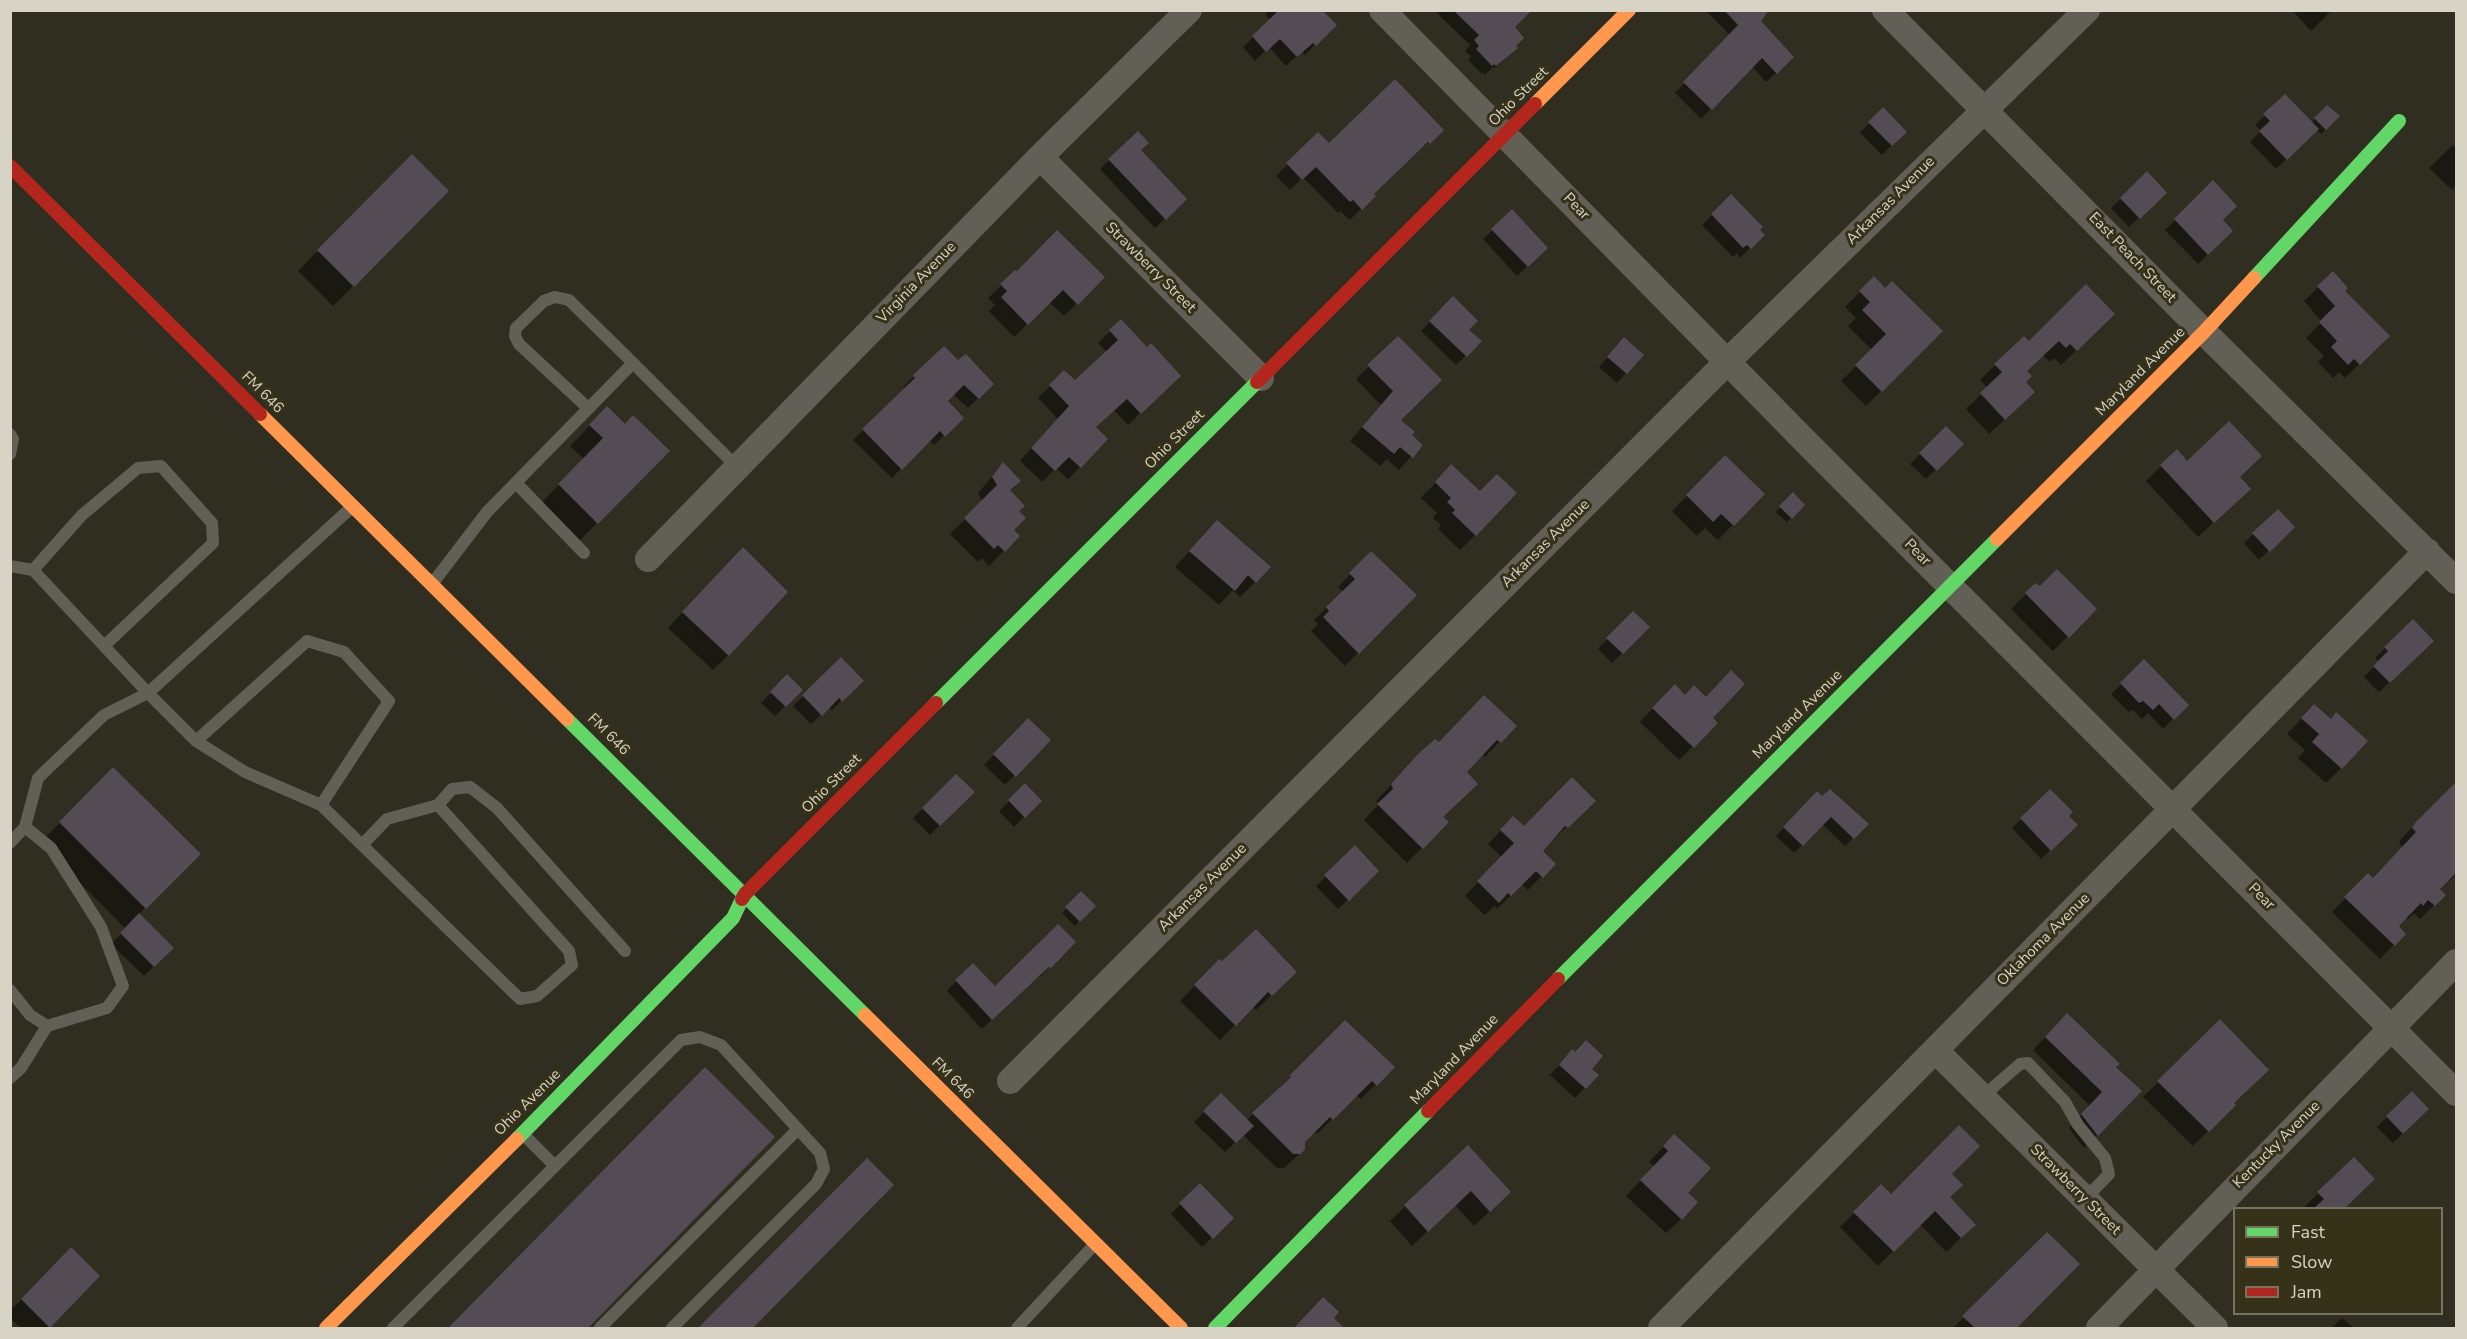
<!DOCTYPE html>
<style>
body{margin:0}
#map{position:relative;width:2467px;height:1339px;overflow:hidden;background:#302e20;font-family:"Nunito Sans",sans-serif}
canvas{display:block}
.frame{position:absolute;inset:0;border:12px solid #d7d4c6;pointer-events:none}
.legend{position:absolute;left:2233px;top:1207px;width:210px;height:108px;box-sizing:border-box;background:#36321a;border:2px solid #76735f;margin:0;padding:8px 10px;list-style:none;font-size:18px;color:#d7d4c6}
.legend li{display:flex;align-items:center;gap:12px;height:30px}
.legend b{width:30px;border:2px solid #76735f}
</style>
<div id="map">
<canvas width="2467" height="1339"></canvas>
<div class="frame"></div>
<ul class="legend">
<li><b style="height:8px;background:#63d668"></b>Fast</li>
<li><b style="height:8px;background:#ff974d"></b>Slow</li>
<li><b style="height:8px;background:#b3261e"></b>Jam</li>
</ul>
</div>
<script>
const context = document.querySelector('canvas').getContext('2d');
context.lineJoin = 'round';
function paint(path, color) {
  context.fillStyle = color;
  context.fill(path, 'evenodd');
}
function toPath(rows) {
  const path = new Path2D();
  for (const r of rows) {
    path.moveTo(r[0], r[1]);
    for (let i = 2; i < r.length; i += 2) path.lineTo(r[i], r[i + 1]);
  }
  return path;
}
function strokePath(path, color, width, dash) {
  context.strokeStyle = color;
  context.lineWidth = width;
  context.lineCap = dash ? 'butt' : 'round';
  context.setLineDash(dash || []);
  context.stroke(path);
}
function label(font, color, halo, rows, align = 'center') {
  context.font = font + ' "Nunito Sans",sans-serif';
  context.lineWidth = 6;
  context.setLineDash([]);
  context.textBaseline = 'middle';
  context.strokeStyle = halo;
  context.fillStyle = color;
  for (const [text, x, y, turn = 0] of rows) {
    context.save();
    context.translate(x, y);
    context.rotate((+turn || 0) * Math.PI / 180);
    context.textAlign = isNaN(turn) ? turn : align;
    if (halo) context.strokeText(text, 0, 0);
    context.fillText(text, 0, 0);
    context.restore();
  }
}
paint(toPath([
 [1269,10,1319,10,1334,25,1305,55,1302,51,1286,66,1269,47,1255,61,1243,47,1271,20,1265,15],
 [1434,10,1529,10,1512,27,1516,48,1495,68,1493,67,1485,75,1483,72,1482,74,1468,60,1471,57,1465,51,1470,45],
 [1705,10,1767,10,1757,20,1783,67,1766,82,1752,66,1701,119,1675,93,1730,35],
 [2292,10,2332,10,2311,31],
 [2285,96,2311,123,2327,107,2338,116,2321,134,2317,130,2276,169,2250,142,2261,131,2255,125],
 [1883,109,1905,132,1882,155,1860,133],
 [1442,130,1372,194,1374,196,1350,220,1340,211,1338,213,1303,177,1290,190,1276,176,1318,134,1329,146],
 [1138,133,1139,151,1185,199,1155,228,1100,169],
 [2453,145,2456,148,2456,185,2452,190,2429,168],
 [412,156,447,192,333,306,298,271],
 [2147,173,2165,193,2129,227,2111,208],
 [2213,183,2221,220,2231,231,2198,264,2165,230],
 [1731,196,1763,235,1740,258,1737,253,1733,257,1702,225],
 [1512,211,1546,248,1517,276,1483,239],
 [1015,272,1017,273,1103,277,1064,316,1049,302,1014,337,989,311,995,305,988,298],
 [2333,273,2343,291,2388,336,2345,378,2339,372,2333,378,2318,362,2324,356,2306,338,2322,322,2304,301],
 [1874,278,1885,290,1941,331,1866,406,1841,381,1872,350,1848,326,1856,318,1845,307],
 [1453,298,1467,330,1480,342,1456,365,1421,331],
 [2113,314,2061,365,2054,358,2050,362,2043,355,2025,371,2018,407,1989,434,1966,409,1988,388,1980,380,2024,338,2029,343],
 [1121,321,1167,387,1128,425,1114,410,1095,427,1106,439,1080,467,1068,479,1056,468,1042,482,1020,461,1058,419,1038,398,1064,372,1075,382,1107,352,1098,343],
 [1398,338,1399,420,1410,436,1421,445,1399,470,1387,459,1380,466,1350,441,1381,405,1356,379],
 [944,348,958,362,992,384,968,408,953,394,946,401,962,418,934,445,929,440,892,478,853,440,906,389,904,386],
 [1615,349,1626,373,1617,383,1599,367],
 [607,408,597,523,577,543,539,505,584,459,570,446],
 [1946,428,1962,444,1926,479,1910,464],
 [2176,451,2233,503,2198,537,2146,481],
 [1725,457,1763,494,1718,540,1705,528,1697,536,1672,511],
 [1003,464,1009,491,1017,511,1012,530,1018,536,989,566,982,558,978,562,950,534,983,502,978,493],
 [1451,466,1475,535,1460,550,1438,529,1441,525,1433,518,1437,513,1421,498],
 [1793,494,1803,505,1787,522,1776,512],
 [2278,511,2293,527,2259,560,2244,543],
 [1217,522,1255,582,1240,597,1233,590,1219,605,1175,567],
 [1371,553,1415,595,1345,666,1311,631,1318,624,1314,620,1343,592,1338,587],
 [728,564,728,655,713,670,668,628],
 [2035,585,2094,609,2053,651,2011,609],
 [1633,613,1648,627,1612,663,1598,649],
 [2413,621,2432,641,2379,692,2364,677,2379,662,2375,658],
 [841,659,861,681,832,710,829,707,811,724,793,706],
 [2144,662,2187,705,2163,729,2148,713,2142,719,2133,710,2129,712,2111,694],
 [787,676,801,690,775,716,761,703],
 [1661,700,1711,718,1716,723,1679,760,1640,722],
 [2314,706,2330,720,2341,768,2326,783,2298,758,2305,750,2287,734],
 [1028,720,1049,740,1005,785,984,765],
 [1514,726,1485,757,1482,754,1464,772,1442,817,1447,822,1407,863,1364,820,1378,805,1376,801,1404,771,1438,744],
 [113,769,198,854,138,915,172,948,144,976,111,944,126,929,40,843],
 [956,776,972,792,930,835,913,818],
 [2456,783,2456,874,2450,881,2447,879,2438,889,2434,905,2420,919,2414,913,2408,919,2406,917,2396,926,2404,934,2380,959,2332,912,2368,875,2372,880,2403,847,2399,843,2401,839],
 [1025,786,1040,801,1014,827,999,811],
 [2050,791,2075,825,2041,859,2012,828],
 [1817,793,1867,824,1845,846,1822,824,1794,853,1776,836],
 [1594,801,1541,851,1554,864,1528,890,1522,884,1497,909,1494,906,1485,915,1465,896,1502,857,1488,844,1513,818,1524,828],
 [1355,848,1377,871,1338,909,1316,886],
 [1081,894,1094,906,1075,926,1062,913],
 [1074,942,1040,977,1038,975,982,1029,947,991,956,981,995,988],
 [1219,961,1295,972,1256,1010,1252,1007,1220,1040,1180,1001],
 [2067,1015,2140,1091,2084,1148,2069,1128,2090,1106,2033,1050],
 [2220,1021,2234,1105,2193,1146,2143,1097],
 [1345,1022,1376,1084,1361,1099,1356,1095,1317,1134,1314,1131,1303,1141,1300,1153,1284,1168,1277,1168,1243,1135,1225,1152,1194,1122,1221,1095,1246,1121],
 [1563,1061,1597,1075,1575,1098,1550,1075],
 [2412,1093,2427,1109,2393,1143,2377,1127],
 [1674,1136,1686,1193,1681,1219,1666,1233,1626,1196,1654,1166,1649,1162],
 [1468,1147,1494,1207,1474,1226,1455,1205,1412,1246,1390,1221],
 [2354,1159,2342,1208,2303,1208],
 [1950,1174,1948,1197,1974,1225,1946,1252,1920,1224,1878,1266,1840,1227,1881,1186,1891,1196],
 [1200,1185,1232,1218,1202,1247,1171,1214],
 [2047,1234,2014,1328,1956,1328,1954,1327],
 [71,1249,98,1276,47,1328,21,1328,10,1318,10,1311],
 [2342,1318,2354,1328,2331,1328]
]), '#0007');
paint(toPath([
 [1279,10,1322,10,1337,25,1316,46,1313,43,1297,57,1280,39,1266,52,1252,36],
 [1453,10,1532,10,1515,27,1524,38,1516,46,1518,48,1496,66,1494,64,1492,66,1476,49,1479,46,1474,40,1479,35],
 [1724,10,1769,10,1761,21,1794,57,1777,74,1762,58,1712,110,1683,82,1738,25],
 [1395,79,1444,130,1430,144,1428,142,1374,194,1376,196,1362,210,1353,200,1350,202,1316,167,1302,180,1286,163,1318,132,1329,143],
 [2285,94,2319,129,2287,160,2259,131,2270,121,2263,114],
 [2327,105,2340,116,2326,130,2314,118],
 [1883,107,1907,132,1892,146,1868,122],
 [1138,131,1149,143,1141,150,1187,199,1166,220,1108,159],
 [412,154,449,191,354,287,317,250],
 [2147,171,2167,193,2140,219,2120,198],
 [2213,180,2237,206,2223,220,2233,231,2208,255,2174,219],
 [1731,194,1763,227,1760,230,1765,235,1751,249,1747,245,1743,248,1711,214],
 [1512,209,1548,248,1528,267,1491,229],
 [1057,230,1105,277,1078,305,1063,290,1028,325,1001,297,1007,291,1000,284,1015,270,1017,271],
 [2333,271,2348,288,2345,291,2390,336,2360,365,2354,359,2348,365,2331,347,2337,341,2319,322,2335,306,2317,286],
 [1874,276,1885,288,1892,281,1943,331,1882,392,1855,365,1886,334,1862,310,1870,302,1859,291],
 [2086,284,2115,314,2077,351,2070,344,2066,348,2059,341,2027,371,2032,376,2026,382,2035,392,2005,420,1980,393,2002,372,1994,364,2024,336,2029,341],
 [1453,296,1478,321,1469,330,1482,341,1467,357,1429,321],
 [1121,319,1147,347,1151,343,1181,376,1141,414,1127,399,1096,427,1108,439,1081,468,1069,457,1055,471,1031,448,1069,406,1049,385,1064,370,1075,380,1118,340,1109,330],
 [1398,336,1442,380,1401,420,1415,432,1412,435,1423,445,1413,458,1400,447,1394,454,1362,427,1393,391,1367,365],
 [1624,337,1644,355,1627,374,1607,357],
 [944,346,958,360,966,354,994,384,979,399,964,385,948,401,964,418,945,437,940,431,902,470,862,429,915,378,913,375],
 [607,406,625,424,633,415,670,451,598,524,558,484,603,438,589,425],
 [2229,421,2262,456,2240,477,2251,489,2214,523,2160,465,2177,449,2187,461],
 [1946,426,1964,444,1937,471,1919,453],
 [1725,455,1765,494,1734,526,1721,514,1713,522,1686,495],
 [1003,462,1021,481,1010,490,1025,506,1019,511,1026,518,1014,530,1020,536,1005,552,998,545,994,549,964,518,997,485,992,477],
 [1451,464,1480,491,1497,474,1517,493,1476,536,1452,513,1455,510,1447,502,1451,498,1435,482],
 [1793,492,1805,505,1792,519,1779,506],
 [2278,509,2295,527,2270,552,2252,533],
 [1217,520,1271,567,1256,583,1248,575,1235,591,1189,551],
 [743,547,788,592,729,656,682,612],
 [1371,551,1417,595,1359,654,1323,617,1329,611,1326,607,1355,579,1349,573],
 [2057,569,2097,609,2069,638,2025,593,2035,583,2040,586],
 [1633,611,1650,627,1623,654,1606,638],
 [2413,619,2434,641,2390,683,2373,666,2388,651,2384,647],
 [841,657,864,681,842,702,839,698,822,716,802,695],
 [2144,659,2189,705,2174,720,2159,704,2153,710,2143,701,2139,703,2120,683],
 [1731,670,1745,684,1713,718,1718,723,1694,748,1652,708,1675,684,1685,695,1694,685,1706,697],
 [787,674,803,690,786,707,770,692],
 [1484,695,1517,726,1501,743,1497,740,1467,772,1478,784,1443,817,1449,822,1423,849,1377,804,1393,789,1391,784,1418,754,1435,739,1439,742],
 [2314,704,2331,719,2336,712,2368,741,2342,769,2312,742,2319,734,2301,718],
 [1028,718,1051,740,1016,777,993,754],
 [113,767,201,854,146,909,59,822],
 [956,774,975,792,940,826,922,808],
 [1572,777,1596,801,1568,828,1565,826,1543,851,1556,864,1543,878,1536,871,1511,896,1508,893,1499,903,1477,881,1514,843,1500,830,1513,816,1524,826],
 [2457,781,2457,872,2440,889,2446,895,2435,906,2428,900,2423,906,2421,903,2399,926,2406,934,2395,946,2344,897,2368,873,2373,878,2416,832,2412,828,2415,823],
 [1025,783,1042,801,1025,818,1008,800],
 [1830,789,1869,824,1854,839,1831,817,1803,846,1783,827,1817,791,1822,796],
 [2050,789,2073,812,2069,816,2078,825,2051,851,2020,818],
 [1355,845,1379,871,1349,901,1324,875],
 [1081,891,1096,906,1080,922,1065,907],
 [139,913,174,948,154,967,120,933],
 [1058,924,1076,942,1051,968,1049,967,992,1020,955,980,973,963,995,986],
 [1256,929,1297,972,1272,996,1268,992,1236,1026,1194,985,1219,959,1222,961],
 [2067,1013,2120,1064,2116,1067,2142,1091,2098,1136,2081,1114,2102,1092,2045,1037],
 [2220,1019,2269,1070,2234,1103,2236,1105,2209,1132,2157,1081],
 [1345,1020,1395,1067,1377,1086,1372,1081,1333,1120,1330,1117,1305,1142,1305,1149,1301,1154,1293,1154,1252,1113,1291,1077,1289,1076],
 [1586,1040,1603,1056,1592,1069,1599,1075,1586,1089,1559,1065,1572,1049,1575,1052],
 [705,1067,775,1137,587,1329,447,1329],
 [2412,1091,2429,1109,2403,1134,2386,1116],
 [1221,1093,1254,1126,1236,1143,1203,1111],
 [1959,1125,1980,1146,1952,1174,1963,1185,1950,1197,1976,1225,1961,1238,1935,1211,1894,1252,1853,1212,1881,1184,1891,1194],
 [1674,1134,1711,1168,1688,1193,1698,1202,1682,1220,1640,1180,1668,1151,1663,1146],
 [1468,1145,1511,1192,1490,1212,1471,1191,1428,1232,1404,1205],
 [2354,1157,2375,1179,2344,1209,2313,1209,2324,1199,2317,1192],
 [867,1158,894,1185,752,1329,697,1329],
 [1200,1183,1234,1218,1213,1239,1179,1203],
 [2047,1232,2080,1264,2016,1329,1976,1329,1962,1316],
 [71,1247,100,1276,50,1328,21,1299],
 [1323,1297,1339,1312,1334,1318,1345,1329,1293,1329]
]), '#534c55');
strokePath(toPath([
 [588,408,519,344,515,336,516,328,544,301,555,297,569,300,633,363],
 [10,434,13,439,10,454],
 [516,483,584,553],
 [352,507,148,693,196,741,245,772,321,805,520,999,537,996,572,965,569,951,438,805,452,789,470,787,497,808,625,951],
 [10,566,33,570,148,693,104,715,38,778,25,827,10,843],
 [33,570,82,515,138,468,161,466,212,523,213,543,104,646],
 [432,584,487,512,633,363,738,468],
 [196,741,307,641,344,652,389,701,321,805],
 [362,845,387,819,438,805],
 [10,990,30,1015,47,1026,107,1008,123,986,101,927,51,848,25,827],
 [10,1078,21,1068,47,1026],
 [1982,1097,2020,1064,2028,1063,2065,1102,2078,1125,2105,1158,2109,1174,2085,1199],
 [523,1134,555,1166,681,1040,700,1037,721,1045,820,1153,824,1169,816,1184,672,1328],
 [393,1328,555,1166],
 [600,1328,798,1129],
 [1017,1328,1094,1245]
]), '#626056', 12);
strokePath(toPath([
 [1382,10,1808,444,2456,1093],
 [1885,10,2204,332,2456,581],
 [1040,157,1261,378],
 [648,559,1040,157,1189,10],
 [1936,1051,2215,1328],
 [1010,1081,1728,361,2087,10],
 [1661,1328,2427,551],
 [2099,1328,2456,962]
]), '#626056', 26);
strokePath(toPath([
 [2254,278,2399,121],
 [936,703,1257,382],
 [567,719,865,1015],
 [1558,979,1997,539],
 [517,1139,733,918,742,899],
 [1215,1328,1428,1111]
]), '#63d668', 14);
strokePath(toPath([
 [1535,104,1629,10],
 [260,414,567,719],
 [1997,539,2204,332,2254,278],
 [865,1015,1181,1328],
 [326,1328,517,1139]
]), '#ff974d', 14);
strokePath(toPath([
 [10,166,260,414],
 [1257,382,1535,104],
 [742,899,745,894,936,703],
 [1428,1111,1558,979]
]), '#b3261e', 14);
label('15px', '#d7d4c6', '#36321a', [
 ["Ohio Street",1519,97,-45],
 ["Arkansas Avenue",1891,201,-45],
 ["Pear",1576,207,46],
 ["East Peach Street",2132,258,46],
 ["Strawberry Street",1150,268,45],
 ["Virginia Avenue",917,283,-46],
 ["Maryland Avenue",2141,372,-45],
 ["FM 646",262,393,45],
 ["Ohio Street",1175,440,-45],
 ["Arkansas Avenue",1546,544,-45],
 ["Pear",1917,553,45],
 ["Maryland Avenue",1798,715,-45],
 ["FM 646",608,735,45],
 ["Ohio Street",832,784,-45],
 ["Arkansas Avenue",1203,888,-45],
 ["Pear",2261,897,45],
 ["Oklahoma Avenue",2044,940,-45],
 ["Maryland Avenue",1455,1060,-46],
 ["FM 646",952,1079,45],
 ["Ohio Avenue",528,1103,-45],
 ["Kentucky Avenue",2277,1145,-45],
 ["Strawberry Street",2075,1190,45]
]);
</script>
